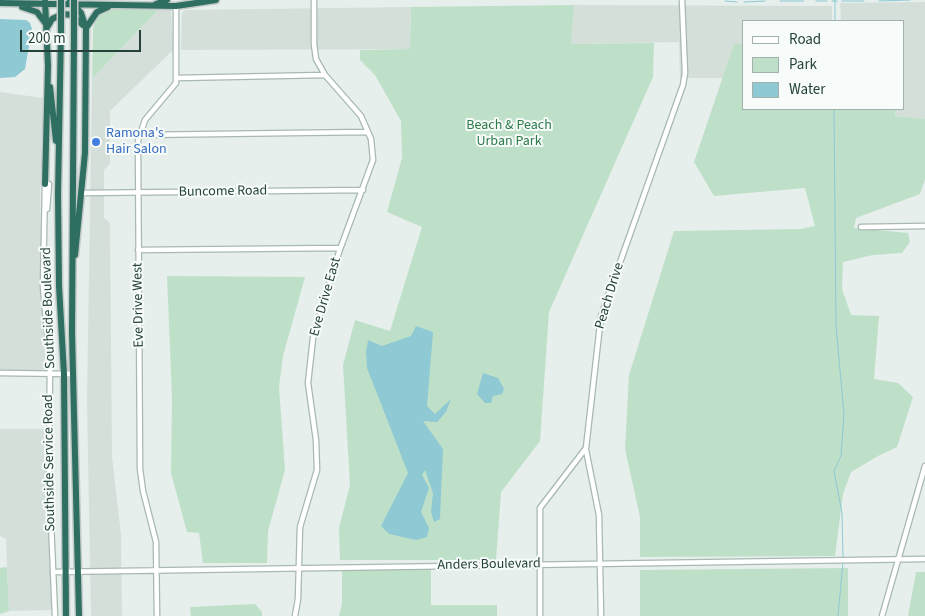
<!DOCTYPE html>
<style>
body{margin:0}
#map{position:relative;width:925px;height:616px;overflow:hidden;background:#e6efeb;font-family:"Source Sans 3",sans-serif}
canvas{display:block}
.legend{position:absolute;left:742px;top:20px;width:162px;height:90px;box-sizing:border-box;background:#f7fbf9;border:1px solid #a3b1ad;margin:0;padding:6px 9px;list-style:none;font-size:15px;color:#24423a}
.legend li{display:flex;align-items:center;gap:10px;height:25px}
.legend b{width:25px;border:1px solid #a3b1ad}
.scale{position:absolute;left:20px;top:30px;width:121px;height:22px;box-sizing:border-box;border:2px solid #24423a;border-top:0;padding-left:6px;font-size:15px;line-height:18px;white-space:nowrap;color:#24423a;-webkit-text-stroke:4px #f7fbf9;paint-order:stroke}
</style>
<div id="map">
<canvas width="925" height="616"></canvas>
<ul class="legend">
<li><b style="height:6px;background:#fff"></b>Road</li>
<li><b style="height:14px;background:#bfe0c8"></b>Park</li>
<li><b style="height:14px;background:#8ec9d4"></b>Water</li>
</ul>
<div class="scale">200 m</div>
</div>
<script>
const context = document.querySelector('canvas').getContext('2d');
context.lineJoin = 'round';
function paint(path, color) {
  context.fillStyle = color;
  context.fill(path, 'evenodd');
}
function toPath(rows) {
  const path = new Path2D();
  for (const r of rows) {
    path.moveTo(r[0], r[1]);
    for (let i = 2; i < r.length; i += 2) path.lineTo(r[i], r[i + 1]);
  }
  return path;
}
function strokePath(path, color, width, dash) {
  context.strokeStyle = color;
  context.lineWidth = width;
  context.lineCap = dash ? 'butt' : 'round';
  context.setLineDash(dash || []);
  context.stroke(path);
}
function label(font, color, halo, rows, align = 'center') {
  context.font = font + ' "Source Sans 3",sans-serif';
  context.lineWidth = 4;
  context.setLineDash([]);
  context.textBaseline = 'middle';
  context.strokeStyle = halo;
  context.fillStyle = color;
  for (const [text, x, y, turn = 0] of rows) {
    context.save();
    context.translate(x, y);
    context.rotate((+turn || 0) * Math.PI / 180);
    context.textAlign = isNaN(turn) ? turn : align;
    if (halo) context.strokeText(text, 0, 0);
    context.fillText(text, 0, 0);
    context.restore();
  }
}
paint(toPath([
 [925,2,925,119,895,116,896,109,904,109,904,21,841,21,840,3],
 [574,5,832,6,832,21,744,21,744,44,734,44,723,78,680,78,679,42,570,44],
 [411,7,410,49,181,50,182,13,185,10],
 [159,9,171,9,173,50,110,111,110,163,104,170,104,218,110,223,112,456,121,535,122,616,91,616,87,400,92,79],
 [0,92,43,98,40,195,43,321,46,367,43,370,0,371],
 [0,429,48,429,49,532,53,610,9,611,6,539,0,536]
]), '#d4dfda');
paint(toPath([
 [574,5,571,44,654,43,653,77,549,312,540,441,501,492,496,560,340,560,339,528,350,485,343,365,355,320,390,331,422,227,387,212,402,158,401,121,375,75,360,60,360,50,410,49,411,7],
 [118,8,159,9,92,79,93,29,96,19,106,9],
 [734,44,744,44,744,109,896,109,895,116,925,119,925,179,920,194,856,218,854,228,908,233,910,242,902,253,873,255,843,262,842,289,851,315,879,316,874,379,898,383,913,397,897,447,878,456,851,472,843,494,835,556,640,557,640,517,625,449,629,375,674,231,801,229,815,226,805,188,714,196,694,162],
 [167,276,305,277,283,356,279,387,285,470,268,531,267,563,203,563,199,533,187,532,171,473,172,398],
 [7,567,9,611,0,614,0,568],
 [431,568,431,605,497,605,497,616,339,616,342,604,342,570],
 [848,568,848,616,640,616,640,570],
 [916,572,925,572,925,616,908,616],
 [255,604,262,612,262,616,191,616,190,607]
]), '#bfe0c8');
paint(toPath([
 [0,19,26,20,30,23,32,29,25,69,15,77,0,78],
 [416,326,433,332,427,406,435,414,451,399,446,412,437,422,423,421,443,449,440,519,434,522,431,512,433,493,425,470,422,475,429,488,421,512,429,528,427,537,416,540,389,534,381,526,408,473,367,368,366,352,368,340,382,346,411,336],
 [483,373,498,378,504,389,502,394,493,396,491,403,485,403,477,394]
]), '#8ec9d4');
strokePath(toPath([
 [725,1,737,2],
 [780,1,804,1],
 [816,1,827,1],
 [832,1,837,1],
 [842,1,864,1],
 [879,1,910,0],
 [744,2,765,1],
 [835,21,835,0],
 [834,109,836,326,844,414,841,456,834,471,842,513,843,558],
 [838,616,843,562]
]), '#8ec9d4', 1);
const minor = toPath([
 [177,78,325,75],
 [139,135,368,132],
 [45,184,43,287,50,364,49,475,55,616],
 [45,184,49,184,47,209],
 [82,193,363,190],
 [861,227,925,226],
 [138,250,340,248],
 [0,373,73,374],
 [586,450,599,515,601,616],
 [53,572,925,559],
 [157,616,156,542,143,491,140,469,138,141,145,120,176,83,176,6],
 [295,616,298,599,300,527,317,470,316,440,308,383,313,338,339,252,373,160,371,139,361,116,325,75,316,59,314,44,314,0],
 [540,616,540,508,586,448,601,316,683,85,685,73,682,0],
 [882,616,925,466]
]);
const highway = toPath([
 [70,0,81,13,86,28,85,153,75,255],
 [0,3,176,6,216,0],
 [156,4,167,0],
 [22,7,37,12,46,24],
 [48,26,52,19,63,14,72,15,83,25],
 [86,28,97,12,108,7],
 [61,31,58,194,59,286,64,374,66,616],
 [74,31,72,333,79,616],
 [50,87,56,141],
 [45,184,48,66,45,0]
]);
strokePath(minor, '#a8b8b2', 7);
strokePath(highway, '#c2cac8', 9);
strokePath(minor, '#fff', 4.5);
strokePath(highway, '#2f6f62', 6);
const highwayBridge = toPath([
 [61,0,61,31],
 [74,0,74,31]
]);
strokePath(highwayBridge, '#c2cac8', 9, []);
strokePath(highwayBridge, '#2f6f62', 6);
for (const [x, y, r, color] of [
 [96,142,5,"#3f7fe0"]
]) {
  const dot = new Path2D();
  dot.arc(x, y, r, 0, 2 * Math.PI);
  context.fillStyle = color;
  context.fill(dot);
  strokePath(dot, '#f7fbf9', 2);
}
label('14px', '#2d7a4b', '#f7fbf9', [
 ["Beach & Peach",509,126],
 ["Urban Park",509,142]
]);
label('14px', '#366cbe', '#f7fbf9', [
 ["Ramona's",106,134],
 ["Hair Salon",106,150]
], 'left');
label('14px', '#24423a', '#f7fbf9', [
 ["Buncome Road",223,192,-1],
 ["Peach Drive",610,296,-73],
 ["Eve Drive East",326,297,-74],
 ["Eve Drive West",139,305,-91],
 ["Southside Boulevard",49,308,-92],
 ["Southside Service Road",50,463,-91],
 ["Anders Boulevard",489,565,-1]
]);
</script>
